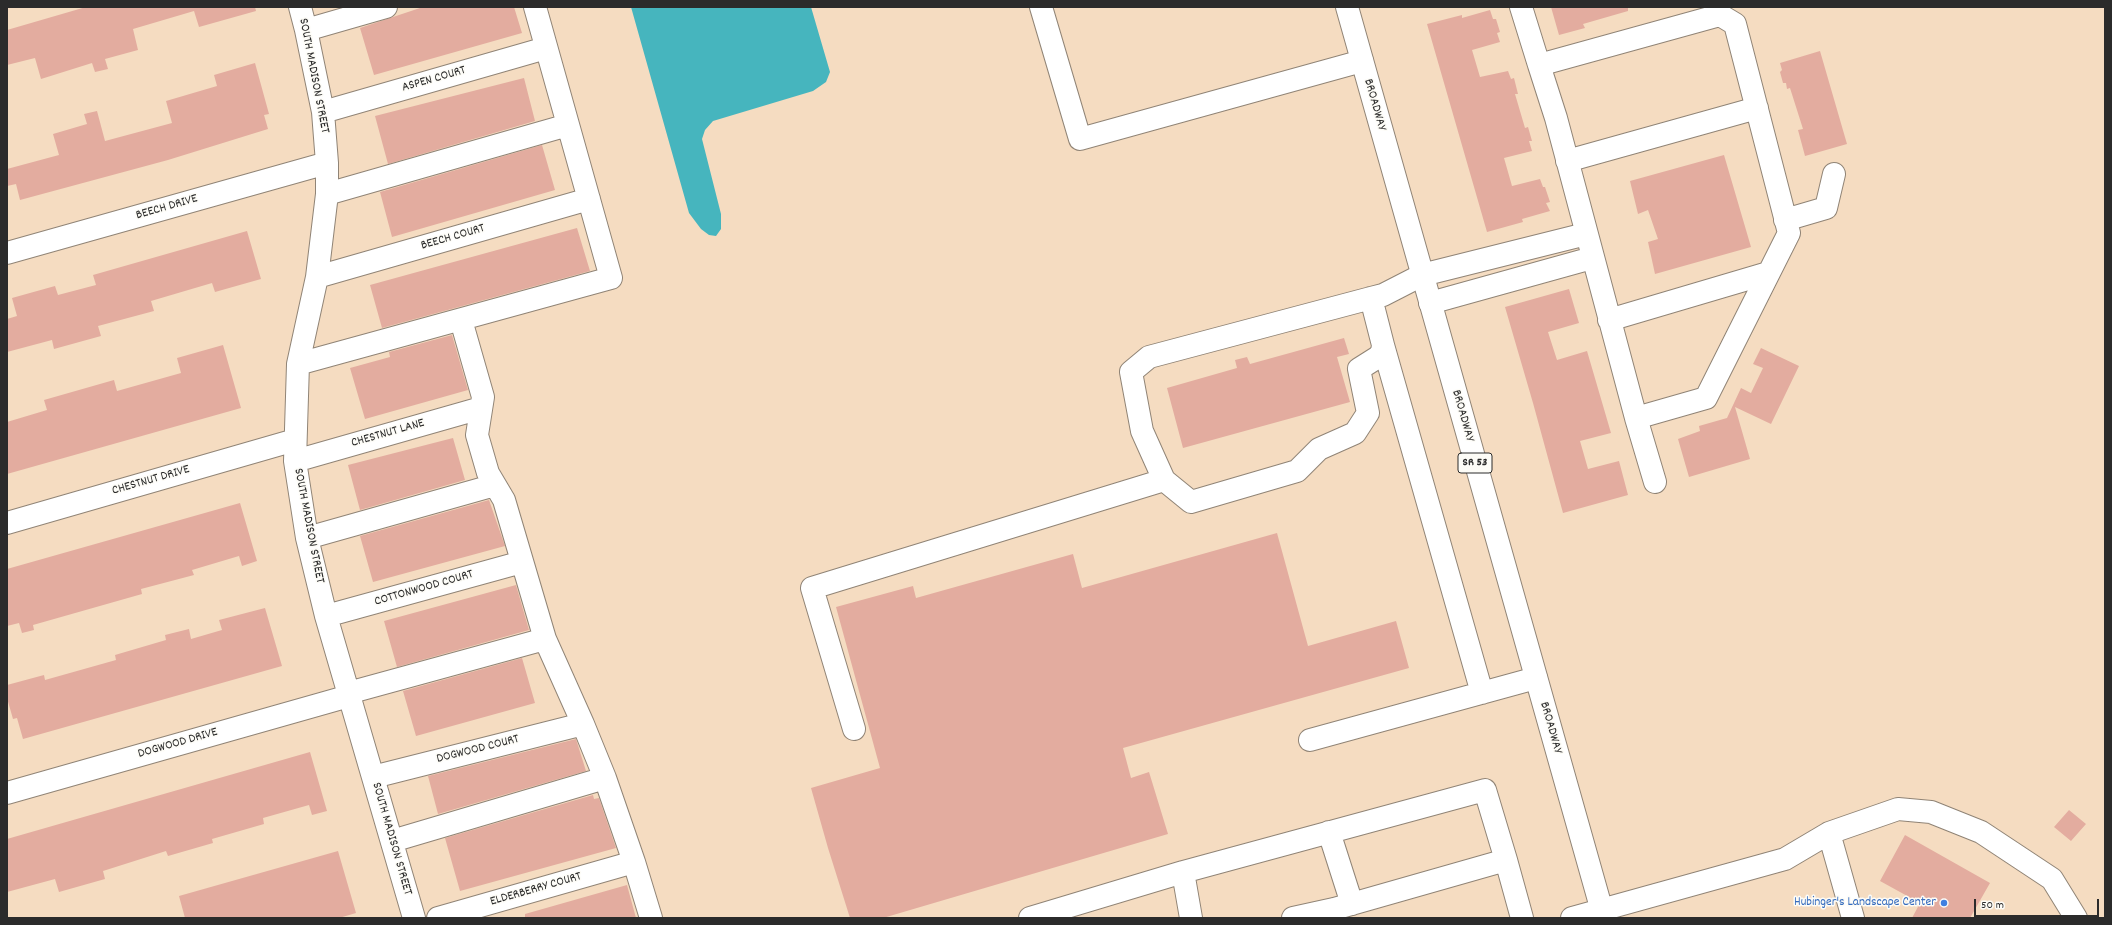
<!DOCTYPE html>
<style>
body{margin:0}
#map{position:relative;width:2112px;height:925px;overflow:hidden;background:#f5dcc1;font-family:Dekko,sans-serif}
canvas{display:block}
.frame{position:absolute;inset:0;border:8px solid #2b2b2b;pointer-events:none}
.scale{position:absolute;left:1974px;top:899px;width:125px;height:18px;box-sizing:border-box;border:2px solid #2b2b2b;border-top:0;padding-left:5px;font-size:12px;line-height:14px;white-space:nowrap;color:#2b2b2b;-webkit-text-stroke:3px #fdfcf7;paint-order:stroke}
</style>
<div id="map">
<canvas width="2112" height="925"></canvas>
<div class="frame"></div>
<div class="scale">50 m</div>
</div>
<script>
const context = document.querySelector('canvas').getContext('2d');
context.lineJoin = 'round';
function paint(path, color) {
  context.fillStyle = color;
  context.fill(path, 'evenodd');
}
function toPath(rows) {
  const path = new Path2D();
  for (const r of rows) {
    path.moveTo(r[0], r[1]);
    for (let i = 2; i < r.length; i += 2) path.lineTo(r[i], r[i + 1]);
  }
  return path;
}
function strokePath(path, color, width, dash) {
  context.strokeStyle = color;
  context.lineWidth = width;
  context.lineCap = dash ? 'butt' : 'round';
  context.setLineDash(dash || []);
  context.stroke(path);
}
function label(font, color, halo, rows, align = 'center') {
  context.font = font + ' Dekko,sans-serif';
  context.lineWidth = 3;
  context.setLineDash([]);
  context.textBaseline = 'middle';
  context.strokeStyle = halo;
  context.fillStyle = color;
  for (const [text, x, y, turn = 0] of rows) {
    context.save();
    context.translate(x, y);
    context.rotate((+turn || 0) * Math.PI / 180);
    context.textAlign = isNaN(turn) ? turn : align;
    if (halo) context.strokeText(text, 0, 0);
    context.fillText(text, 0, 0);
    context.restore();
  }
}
paint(toPath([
 [631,7,811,7,830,72,826,82,813,91,713,121,705,130,702,139,721,214,721,229,716,236,709,235,701,229,689,213]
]), '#46b5be');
paint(toPath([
 [86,7,255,7,256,11,199,27,194,11,133,29,138,50,105,59,108,69,95,72,92,63,41,79,35,58,7,65,7,30],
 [423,7,514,7,522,33,374,75,360,28],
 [1551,7,1628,7,1628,11,1583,24,1585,28,1559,35],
 [1490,10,1493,19,1496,19,1500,32,1497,33,1500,42,1472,50,1480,77,1508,71,1511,79,1514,78,1518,94,1515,94,1525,128,1528,127,1532,141,1529,141,1532,151,1504,158,1512,186,1540,179,1543,187,1545,187,1550,202,1546,203,1550,211,1522,219,1523,222,1487,232,1427,24,1462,15,1462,18],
 [1820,51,1847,144,1805,156,1798,130,1803,129,1790,88,1787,89,1786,83,1783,83,1780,72,1782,70,1780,63],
 [255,63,269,114,264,115,268,129,168,160,20,200,16,184,7,186,7,169,59,155,53,134,87,124,84,114,97,111,105,141,172,123,166,101,217,86,214,75],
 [524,78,535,121,388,164,375,116],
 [542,145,555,190,392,237,380,192],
 [1724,155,1751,247,1655,274,1648,242,1658,239,1648,210,1638,214,1630,181],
 [577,228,590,271,382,328,370,285],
 [247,231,261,279,215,292,212,283,151,301,154,311,98,326,101,336,54,349,52,340,7,352,7,319,17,316,12,298,55,286,58,295,96,285,93,275],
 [1569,289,1579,323,1548,332,1557,360,1587,351,1611,433,1580,441,1588,469,1619,461,1628,495,1563,513,1533,403,1505,307],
 [452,335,468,390,365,419,350,368,390,357,389,352],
 [1344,338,1349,354,1337,357,1350,402,1183,448,1167,388,1237,368,1235,360,1247,357,1250,364],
 [223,345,241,408,7,474,7,422,47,410,44,400,114,380,117,391,181,373,177,358],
 [1761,348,1799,366,1771,424,1735,407,1750,459,1689,477,1678,439,1700,431,1699,426,1727,418,1741,388,1751,393,1763,368,1753,364],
 [453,438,465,480,360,510,348,465],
 [489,500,505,546,373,582,360,536],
 [240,503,257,561,242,566,239,556,192,570,194,575,141,589,142,594,33,625,34,630,22,633,19,623,7,626,7,569],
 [1277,533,1308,646,1396,621,1409,668,1123,748,1131,778,1149,772,1168,834,883,918,850,918,828,848,811,788,880,768,836,607,913,586,916,598,1073,554,1082,588],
 [516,585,529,630,397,667,384,621],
 [265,608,282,666,23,739,17,718,13,719,7,698,7,685,44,675,45,680,116,660,115,655,166,640,165,635,189,629,191,639,222,630,219,620],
 [522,658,535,703,416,736,403,691],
 [576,739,586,771,438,814,428,776],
 [310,752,327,811,312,815,309,805,263,818,264,824,212,839,213,843,168,856,166,851,103,871,105,879,59,892,55,879,7,892,7,839],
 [593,795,594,799,599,798,616,848,460,891,445,838],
 [2069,810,2086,824,2071,841,2054,827],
 [1905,835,1990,883,1970,918,1912,918,1920,903,1880,881],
 [338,851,356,913,339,918,185,918,179,896],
 [627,885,636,918,525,918,525,914]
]), '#e3ac9f');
const minor = toPath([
 [300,7,306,30,323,112,327,163,327,194,317,277,298,364,295,461,307,538,326,616,414,918],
 [1041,7,1080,139,1362,61],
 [1521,7,1539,65],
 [1720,15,1735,24,1789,233,1706,398,1636,418,1556,118,1539,65,1720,15],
 [306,30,386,7],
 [323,112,546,48],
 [1567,161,1757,108],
 [327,194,568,125],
 [1785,220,1826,208,1834,174],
 [7,253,327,163],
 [317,277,589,199],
 [1371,298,1383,345,1382,352,1378,357,1359,369,1368,413,1355,433,1319,449,1297,471,1191,502,1164,480,1142,431,1131,372,1149,357,1371,298,1383,295,1422,275,1586,234],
 [1430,303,1592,258],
 [461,320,483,397,477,435,488,473,504,500,545,639,583,724,605,778,634,862,651,918],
 [1609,320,1768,273],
 [1383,345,1482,693],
 [298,364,611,278,535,7],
 [1636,418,1655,482],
 [295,461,481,408],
 [7,523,295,440],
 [307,538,495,485],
 [326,616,522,562],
 [348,693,545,639],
 [854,729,812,588,1164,480],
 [1310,740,1536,678],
 [373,777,583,724],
 [7,793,349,696],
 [1329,832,1352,904],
 [1829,833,1853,918],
 [392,841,605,778],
 [1183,872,1191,918],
 [438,918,634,862],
 [1030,918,1183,872,1485,790,1506,860],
 [1293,918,1334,909,1506,860,1522,918],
 [1572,918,1785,859,1829,833,1898,809,1931,812,1981,832,2052,879,2076,918]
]);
const major = toPath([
 [1347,7,1604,918]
]);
strokePath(minor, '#908476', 24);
strokePath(major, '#908476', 24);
strokePath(minor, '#fff', 22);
strokePath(major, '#fff', 22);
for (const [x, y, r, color] of [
 [1944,903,4,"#3f7fe0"]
]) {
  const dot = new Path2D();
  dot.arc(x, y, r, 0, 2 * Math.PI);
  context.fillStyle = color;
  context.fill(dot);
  strokePath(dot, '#fdfcf7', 1.5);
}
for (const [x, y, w] of [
 [1475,463,34]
]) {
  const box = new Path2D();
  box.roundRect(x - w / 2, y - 10, w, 20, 3);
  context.fillStyle = '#fdfcf7';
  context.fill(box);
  strokePath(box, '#2b2b2b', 1);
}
label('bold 12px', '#2b2b2b', null, [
 ["SR 53",1475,463]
]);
label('13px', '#2b2b2b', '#fdfcf7', [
 ["SOUTH MADISON STREET",313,76,79],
 ["ASPEN COURT",434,80,-16],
 ["BROADWAY",1374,105,74],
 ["BEECH DRIVE",167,208,-16],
 ["BEECH COURT",453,238,-16],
 ["BROADWAY",1462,416,74],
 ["CHESTNUT LANE",388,434,-16],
 ["CHESTNUT DRIVE",151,481,-16],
 ["SOUTH MADISON STREET",308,526,79],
 ["COTTONWOOD COURT",424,589,-16],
 ["BROADWAY",1550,728,74],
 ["DOGWOOD DRIVE",178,744,-16],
 ["DOGWOOD COURT",478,750,-14],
 ["SOUTH MADISON STREET",391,839,74],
 ["ELDERBERRY COURT",536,890,-16]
]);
label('13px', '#366cbe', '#fdfcf7', [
 ["Hubinger's Landscape Center",1936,903]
], 'right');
</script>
